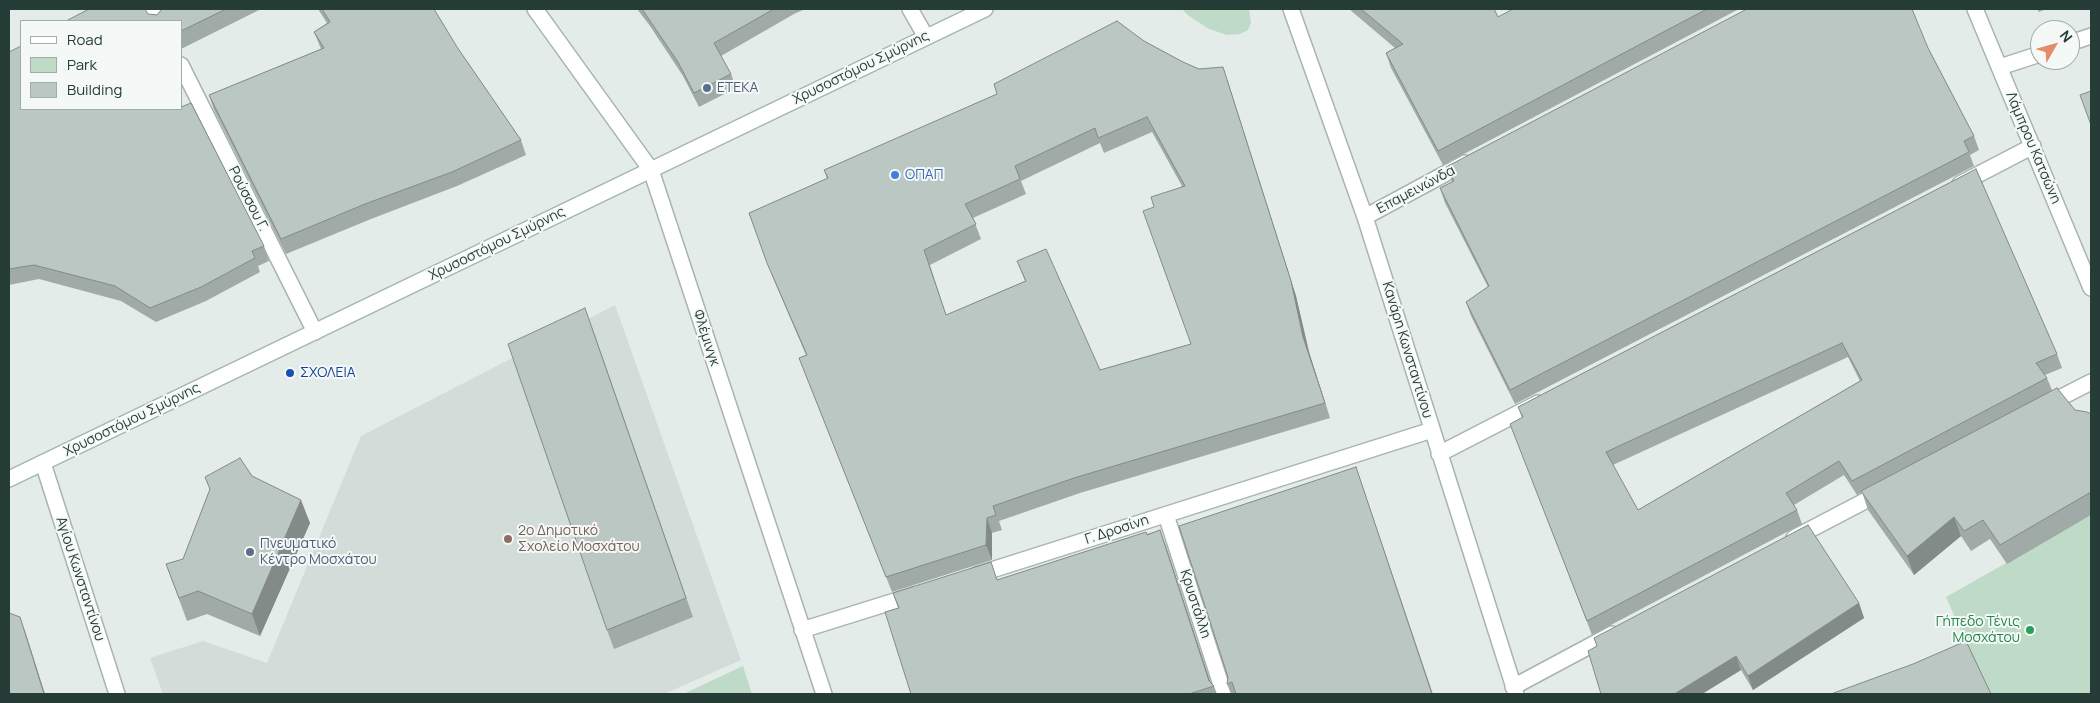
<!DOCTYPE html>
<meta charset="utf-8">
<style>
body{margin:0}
#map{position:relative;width:2100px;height:703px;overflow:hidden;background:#e4ece9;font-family:Manrope,sans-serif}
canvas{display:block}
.frame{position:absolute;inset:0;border:10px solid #253c37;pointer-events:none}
.legend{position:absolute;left:20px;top:20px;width:162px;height:90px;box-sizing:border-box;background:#f4f9f7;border:1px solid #a1adaa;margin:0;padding:6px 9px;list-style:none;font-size:15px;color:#253c37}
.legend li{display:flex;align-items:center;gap:10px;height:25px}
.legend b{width:25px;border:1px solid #a1adaa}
.north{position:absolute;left:2030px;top:20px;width:50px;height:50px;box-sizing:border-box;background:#f4f9f7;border:1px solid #a1adaa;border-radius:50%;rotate:52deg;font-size:14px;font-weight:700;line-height:20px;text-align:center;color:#253c37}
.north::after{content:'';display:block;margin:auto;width:18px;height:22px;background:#e68b68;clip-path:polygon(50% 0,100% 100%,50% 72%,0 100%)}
</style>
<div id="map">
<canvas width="2100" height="703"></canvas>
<div class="frame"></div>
<ul class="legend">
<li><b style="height:6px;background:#fff"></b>Road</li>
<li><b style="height:14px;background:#bfdbc7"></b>Park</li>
<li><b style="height:14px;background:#bac7c2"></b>Building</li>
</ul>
<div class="north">N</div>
</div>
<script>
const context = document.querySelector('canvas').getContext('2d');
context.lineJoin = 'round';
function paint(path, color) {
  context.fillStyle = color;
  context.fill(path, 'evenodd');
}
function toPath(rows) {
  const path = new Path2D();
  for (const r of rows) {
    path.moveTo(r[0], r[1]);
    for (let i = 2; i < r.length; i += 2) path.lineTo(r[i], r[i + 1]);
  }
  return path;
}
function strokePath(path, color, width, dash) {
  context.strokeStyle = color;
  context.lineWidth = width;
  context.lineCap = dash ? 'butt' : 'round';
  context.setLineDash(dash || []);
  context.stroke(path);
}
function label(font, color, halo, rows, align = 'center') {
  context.font = font + ' Manrope,sans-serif';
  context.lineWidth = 4;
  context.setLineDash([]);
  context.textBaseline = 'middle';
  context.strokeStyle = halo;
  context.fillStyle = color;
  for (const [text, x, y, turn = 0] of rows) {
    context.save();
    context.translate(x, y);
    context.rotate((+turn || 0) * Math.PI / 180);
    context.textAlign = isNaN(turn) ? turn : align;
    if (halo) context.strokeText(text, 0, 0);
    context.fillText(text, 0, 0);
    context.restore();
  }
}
paint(toPath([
 [615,305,741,660,664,694,163,694,150,658,203,641,267,663,361,436]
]), '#d2dcd8');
paint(toPath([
 [1182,9,1249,9,1251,23,1248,30,1240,34,1227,35,1209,29,1189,16],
 [2091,515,2091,694,1989,694,1946,597],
 [743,666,752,694,683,694]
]), '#bfdbc7');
const minor = toPath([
 [153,9,159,21],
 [535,9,651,170,824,694],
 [910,9,926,37],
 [1291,9,1365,217,1516,694],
 [1975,9,2091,288],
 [2070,43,2091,36],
 [181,65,315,332],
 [2000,67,2040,54],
 [1960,184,2033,146],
 [1365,217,1465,163],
 [2046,405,2091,382],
 [1439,454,1538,403],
 [43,463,117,694],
 [1166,515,1224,694],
 [1794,538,1882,492],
 [976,575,1432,430],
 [802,630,914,595],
 [1513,687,1612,634]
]);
const secondary = toPath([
 [9,479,985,9]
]);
strokePath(minor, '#a7b4b0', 18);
strokePath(secondary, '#a3b7b1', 18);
strokePath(minor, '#fff', 15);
strokePath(secondary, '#fff', 15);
paint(toPath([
 [162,9,261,9,181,49,181,21,148,14,157,15],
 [318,9,434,9,457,47,521,140,526,155,457,186,371,219,286,254,214,110,209,95,321,49,314,32,327,23],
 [637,9,805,9,794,14,721,56,731,74,736,88,699,107,683,76,650,26],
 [1349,9,1494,9,1498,17,1513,9,1739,9,1443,165,1391,68,1386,53,1395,48],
 [2037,9,2046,9,2039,12],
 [1144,41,1183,62,1228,82,1296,296,1309,352,1330,418,1080,493,999,521,1002,530,992,533,992,560,892,592,805,373,799,358,806,355,773,278,749,213,827,179,824,170],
 [1152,132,1182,186,1154,207,1191,344,1100,370,1017,261,1025,281,946,315,930,265,981,239,973,218,1026,194,1021,181,1100,143,1104,153],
 [1928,48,1974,136,1979,150,1970,155,1974,166,1515,404,1471,316,1466,302,1488,287,1445,203,1440,188,1452,182,1446,167],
 [9,52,264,246,269,261,258,266,260,272,206,301,156,322,121,301,39,279,9,285],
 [1976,169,2057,354,2062,368,2045,375,2047,378,2052,390,2075,410,2091,414,2091,515,2007,564,1990,539,1971,551,1961,536,1914,575,1868,510,1862,492,1857,495,1844,475,1794,505,1797,510,1802,524,1592,635,1516,438,1522,418,1518,407],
 [1848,357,1860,381,1638,510,1613,465],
 [592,327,693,617,614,649,607,630],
 [1356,467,1433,694,1231,694,1227,684],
 [252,476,310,523,260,636,207,614,187,621,166,564,183,559,210,490,205,477],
 [1160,530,1210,682,1214,686,1217,694,911,694,898,608,893,593,998,580],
 [1859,603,1864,618,1753,690,1741,670,1702,694,1601,694]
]), '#a0aba7');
paint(toPath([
 [1223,67,1296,296,1309,352,1330,418,1303,337],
 [301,500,310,523,260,636,252,614],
 [1954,517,1961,536,1914,575,1907,556],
 [987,518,992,533,992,560,986,545],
 [1160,530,1166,546,1212,687,1211,687],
 [1859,603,1864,618,1753,690,1748,676],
 [20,617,26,634,45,694,44,694],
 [1736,656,1741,670,1702,694,1677,694,1676,693]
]), '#828b88');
const building = toPath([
 [89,9,145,9,148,14,157,15,162,9,226,9,181,31,181,21,66,21,89,9],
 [322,9,434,9,457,47,521,140,452,172,365,204,281,239,209,95,324,48,314,32,330,22,322,9],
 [642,9,774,9,714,43,731,74,694,93,678,62,642,9],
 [1361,9,1494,9,1498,17,1513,9,1707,9,1438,151,1386,53,1403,44,1361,9],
 [1747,9,1912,9,1928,48,1974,136,1964,141,1969,152,1510,390,1466,302,1489,286,1440,188,1454,181,1446,167,1747,9],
 [1117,21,1144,41,1183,62,1199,69,1223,67,1291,281,1303,337,1325,403,1074,478,993,506,996,515,987,518,986,545,886,577,799,358,807,355,767,263,749,213,828,178,824,170,997,94,994,84,1117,21],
 [1147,117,1185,186,1151,197,1154,207,1143,211,1191,344,1100,370,1046,249,1017,261,1026,281,946,315,924,250,976,224,965,204,1020,179,1015,166,1095,128,1098,138,1147,117],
 [21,46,21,109,181,109,181,107,191,103,264,246,252,251,255,258,201,287,150,308,115,286,34,265,9,269,9,52,21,46],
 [2091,91,2091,125,2080,95,2091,91],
 [1976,169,2057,354,2036,363,2047,378,1852,481,1839,461,1786,493,1797,510,1587,621,1510,424,1523,417,1518,407,1976,169],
 [1842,343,1862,380,1638,510,1606,452,1842,343],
 [585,308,686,598,607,630,508,344,585,308],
 [2057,388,2075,410,2087,412,2091,414,2091,492,2000,545,1983,520,1964,531,1954,517,1907,556,1861,491,2057,388],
 [240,458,252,476,301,500,252,614,198,591,179,598,166,564,183,559,210,489,205,477,240,458],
 [1356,467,1432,694,1236,694,1232,682,1227,684,1228,677,1179,526,1356,467],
 [1808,525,1859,603,1748,676,1736,656,1676,693,1677,694,1601,694,1588,651,1597,646,1594,638,1808,525],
 [1160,530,1209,681,1214,686,1189,694,911,694,885,612,899,608,893,593,991,562,997,580,1146,532,1147,535,1160,530],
 [9,613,20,617,44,694,9,694,9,613],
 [1966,641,1991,694,1831,694,1913,664,1966,641]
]);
paint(building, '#bac7c2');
strokePath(building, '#828b88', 1);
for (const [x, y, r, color] of [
 [707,88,5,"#5c6f8a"],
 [895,175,5,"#3f7fe0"],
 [290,373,5,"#1a4fb4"],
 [508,539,5,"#8d6e63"],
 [250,552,5,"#5c6f8a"],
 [2030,630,5,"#2e9e5b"]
]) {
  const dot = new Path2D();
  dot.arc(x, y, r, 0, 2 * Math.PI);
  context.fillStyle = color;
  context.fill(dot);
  strokePath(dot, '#f4f9f7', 2);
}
label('14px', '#253c37', '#f4f9f7', [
 ["Χρυσοστόμου Σμύρνης",861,68,-26],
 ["Λάμπρου Κατσώνη",2033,148,67],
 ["Επαμεινώνδα",1416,190,-28],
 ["Ρούσσου Γ.",248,199,63],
 ["Χρυσοστόμου Σμύρνης",497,244,-26],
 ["Φλέμινγκ",706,338,72],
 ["Κανάρη Κωνσταντίνου",1407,350,73],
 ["Χρυσοστόμου Σμύρνης",132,420,-26],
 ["Γ. Δροσίνη",1117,530,-18],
 ["Αγίου Κωνσταντίνου",80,579,72],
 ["Κρυστάλλη",1195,604,72]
]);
label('14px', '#4e5e75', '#f4f9f7', [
 ["ΕΤΕΚΑ",717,88],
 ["Πνευματικό",260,544],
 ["Κέντρο Μοσχάτου",260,560]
], 'left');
label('14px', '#366cbe', '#f4f9f7', [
 ["ΟΠΑΠ",905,175]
], 'left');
label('14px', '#164399', '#f4f9f7', [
 ["ΣΧΟΛΕΙΑ",300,373]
], 'left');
label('14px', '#785e54', '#f4f9f7', [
 ["2ο Δημοτικό",518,531],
 ["Σχολείο Μοσχάτου",518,547]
], 'left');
label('14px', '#27864d', '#f4f9f7', [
 ["Γήπεδο Τένις",2020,622],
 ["Μοσχάτου",2020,638]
], 'right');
</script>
